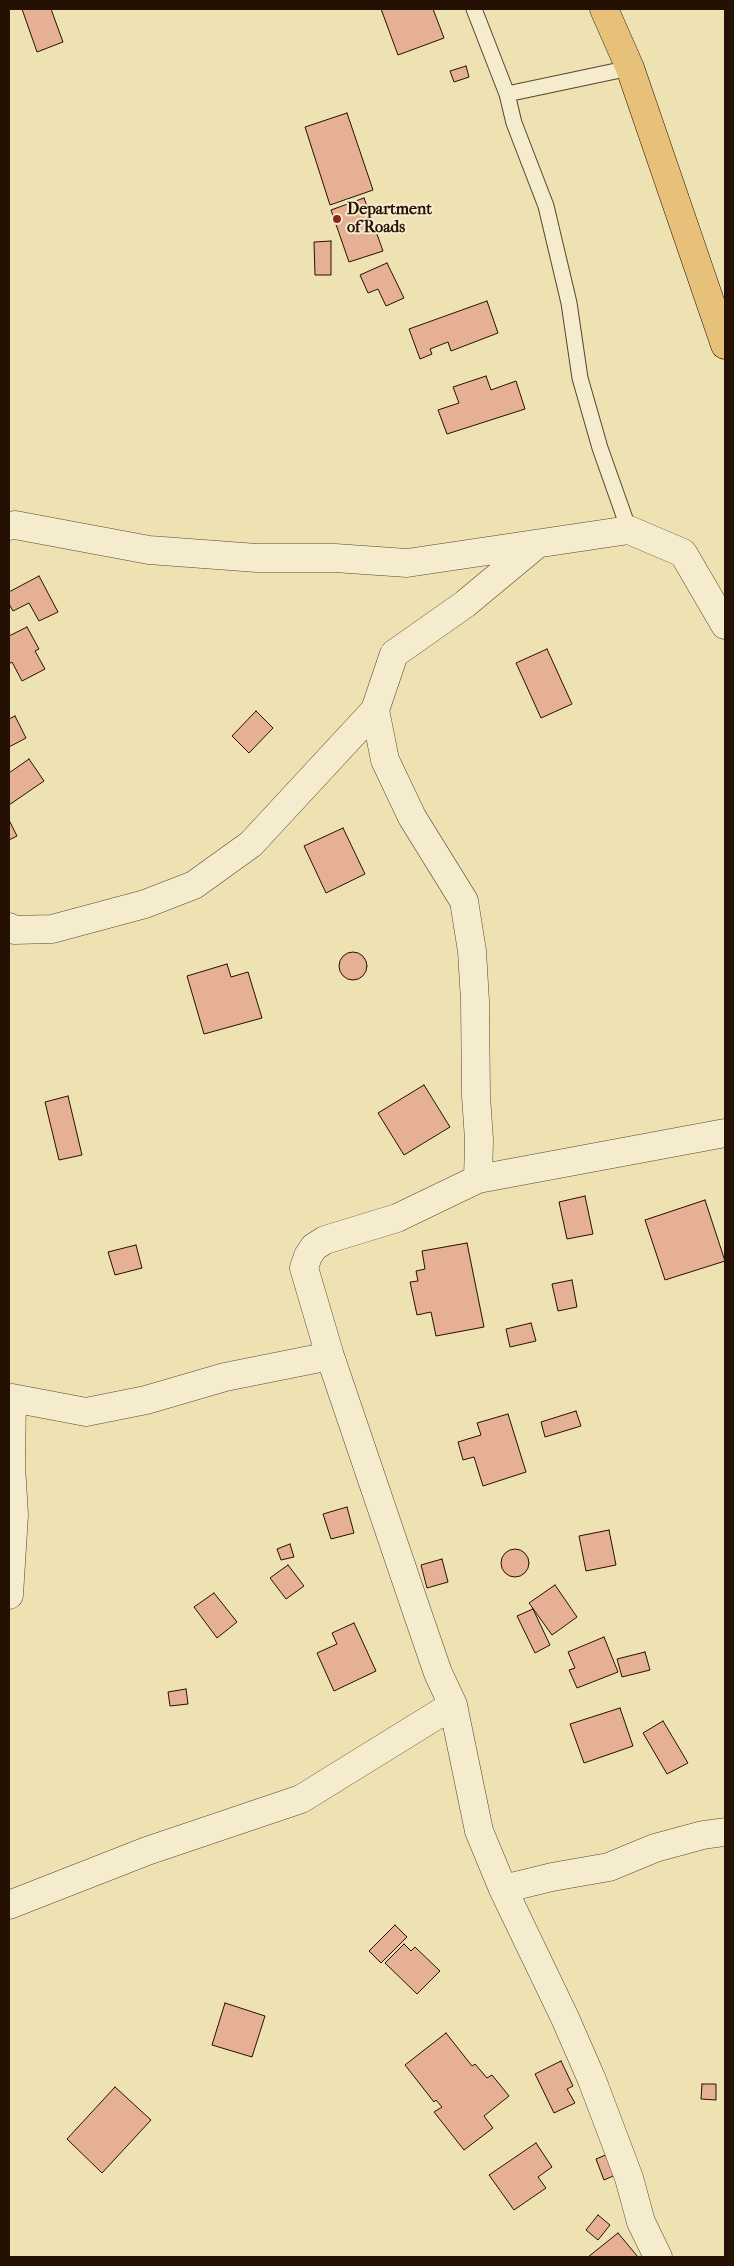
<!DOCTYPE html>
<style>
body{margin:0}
#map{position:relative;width:734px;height:2266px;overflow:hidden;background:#eee2b2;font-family:"IM FELL French Canon",serif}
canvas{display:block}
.frame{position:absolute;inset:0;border:10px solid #251004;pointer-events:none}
</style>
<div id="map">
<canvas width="734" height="2266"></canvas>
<div class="frame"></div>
</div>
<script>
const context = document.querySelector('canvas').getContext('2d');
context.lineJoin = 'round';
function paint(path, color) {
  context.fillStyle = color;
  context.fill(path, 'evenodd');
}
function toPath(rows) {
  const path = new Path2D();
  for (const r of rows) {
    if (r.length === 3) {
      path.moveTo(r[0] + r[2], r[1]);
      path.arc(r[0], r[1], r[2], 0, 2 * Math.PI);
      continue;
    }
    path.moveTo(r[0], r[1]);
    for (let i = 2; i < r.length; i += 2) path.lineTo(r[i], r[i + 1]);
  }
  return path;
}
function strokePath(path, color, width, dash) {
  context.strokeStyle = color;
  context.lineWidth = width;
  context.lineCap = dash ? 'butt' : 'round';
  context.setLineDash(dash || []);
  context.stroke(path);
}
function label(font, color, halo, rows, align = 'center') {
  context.font = font + ' "IM FELL French Canon",serif';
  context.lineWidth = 4;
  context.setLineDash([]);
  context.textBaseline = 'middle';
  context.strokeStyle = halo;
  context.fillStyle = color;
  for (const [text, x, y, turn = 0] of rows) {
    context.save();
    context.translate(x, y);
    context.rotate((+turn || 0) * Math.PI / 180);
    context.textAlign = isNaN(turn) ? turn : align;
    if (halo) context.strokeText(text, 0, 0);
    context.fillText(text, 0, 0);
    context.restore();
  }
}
const building = toPath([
 [22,9,51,9,63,42,37,52,22,9],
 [381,9,433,9,444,38,398,55,381,9],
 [466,66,469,77,454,82,450,71,466,66],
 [347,113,373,190,330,205,305,127,347,113],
 [364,198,383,251,349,262,331,210,364,198],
 [331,241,331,275,315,275,314,242,331,241],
 [387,263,404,298,386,306,378,289,368,293,360,275,387,263],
 [487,301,498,333,451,351,448,342,430,349,432,354,420,359,409,329,487,301],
 [486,376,491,390,516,381,525,409,447,434,438,410,459,403,453,387,486,376],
 [39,576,58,612,39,621,29,603,13,611,9,604,9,592,39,576],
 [27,627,39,649,35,651,45,669,22,681,12,662,9,664,9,636,27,627],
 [547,649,572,704,541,718,516,663,547,649],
 [256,711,273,728,249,753,232,736,256,711],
 [15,716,26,738,9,747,9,719,15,716],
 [29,759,44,781,9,805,9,773,29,759],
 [9,820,17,836,9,840,9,820],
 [343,828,365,874,326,893,304,846,343,828],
 [353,966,14],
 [227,964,231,977,248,972,262,1018,204,1034,187,976,227,964],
 [424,1085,450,1127,404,1155,378,1113,424,1085],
 [68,1096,82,1155,59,1160,45,1102,68,1096],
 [585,1196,593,1234,567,1239,559,1202,585,1196],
 [705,1200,725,1261,665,1280,645,1220,705,1200],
 [467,1243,484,1327,436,1336,431,1312,417,1315,410,1282,418,1281,416,1271,425,1269,422,1251,467,1243],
 [136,1245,142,1268,115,1275,108,1252,136,1245],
 [572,1280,577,1307,558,1311,552,1284,572,1280],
 [531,1323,536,1341,510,1347,506,1329,531,1323],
 [576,1411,581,1426,545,1437,541,1422,576,1411],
 [508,1414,526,1472,483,1486,474,1457,463,1460,458,1442,481,1435,477,1423,508,1414],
 [347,1507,354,1533,331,1539,323,1514,347,1507],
 [609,1530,616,1565,586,1571,579,1536,609,1530],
 [290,1544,294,1557,281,1560,277,1549,290,1544],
 [515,1563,14],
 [442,1559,448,1582,427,1588,421,1565,442,1559],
 [288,1565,304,1586,286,1599,270,1578,288,1565],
 [555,1585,577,1617,552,1635,529,1603,555,1585],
 [214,1593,237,1622,217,1638,194,1607,214,1593],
 [533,1609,550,1645,535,1653,517,1616,533,1609],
 [354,1623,376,1671,334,1691,317,1653,337,1644,332,1633,354,1623],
 [604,1637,618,1672,577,1688,569,1670,575,1668,568,1652,604,1637],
 [645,1652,650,1670,622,1677,617,1659,645,1652],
 [186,1689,188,1704,170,1706,168,1692,186,1689],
 [620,1708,633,1746,584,1763,570,1724,620,1708],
 [663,1721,688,1763,667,1774,643,1733,663,1721],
 [395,1925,407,1937,381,1963,369,1951,395,1925],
 [404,1944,411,1951,415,1947,440,1971,417,1994,385,1963,404,1944],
 [225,2003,265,2016,252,2057,212,2045,225,2003],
 [446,2033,472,2066,475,2064,487,2078,492,2075,509,2096,484,2116,493,2128,464,2150,434,2112,442,2107,436,2100,434,2102,405,2065,446,2033],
 [561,2061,573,2086,567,2089,575,2103,554,2113,535,2074,561,2061],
 [702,2084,716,2084,716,2100,701,2099,702,2084],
 [115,2087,151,2120,102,2173,67,2139,115,2087],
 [536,2143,552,2167,538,2177,546,2188,514,2210,489,2175,536,2143],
 [613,2152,622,2172,604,2180,596,2159,613,2152],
 [598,2215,610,2225,598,2240,586,2230,598,2215],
 [618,2233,638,2257,588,2257,618,2233]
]);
paint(building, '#e5b094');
strokePath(building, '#251004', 1);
const service = toPath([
 [474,9,507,94,514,123,546,206,569,303,580,378,600,448,629,530],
 [507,94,630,68]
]);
const minor = toPath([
 [9,526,15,525,149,550,257,558,335,558,407,563,629,530,683,553,725,625],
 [375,710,385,760,412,817,464,901,472,951,475,1001,476,1096,479,1140,478,1179],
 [9,927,14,930,52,929,145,904,194,885,251,844,375,710,394,654,465,604,536,545],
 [9,1595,14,1515,11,1466,12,1398,86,1412,146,1400,225,1377,330,1356],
 [503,1889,552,1877,609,1867,655,1848,703,1835,725,1832],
 [9,1905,147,1851,301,1799,453,1705],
 [658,2257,641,2222,629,2178,592,2080,565,2018,503,1889,479,1831,453,1705,438,1673,417,1612,330,1356,304,1268,308,1256,314,1247,325,1240,397,1218,478,1179,725,1133]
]);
const trunk = toPath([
 [604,9,630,68,725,345]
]);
strokePath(service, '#574430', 17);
strokePath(minor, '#574430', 29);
strokePath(trunk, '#251004', 29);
strokePath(service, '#f4eccd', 15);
strokePath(minor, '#f4eccd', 28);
strokePath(trunk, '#e7c179', 28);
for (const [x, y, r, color] of [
 [337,219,5,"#8f2418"]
]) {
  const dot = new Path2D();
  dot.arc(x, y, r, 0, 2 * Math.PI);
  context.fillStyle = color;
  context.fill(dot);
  strokePath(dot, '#f4eccd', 2);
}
label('bold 16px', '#251004', '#f4eccd', [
 ["Department",347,210],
 ["of Roads",347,228]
], 'left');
</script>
